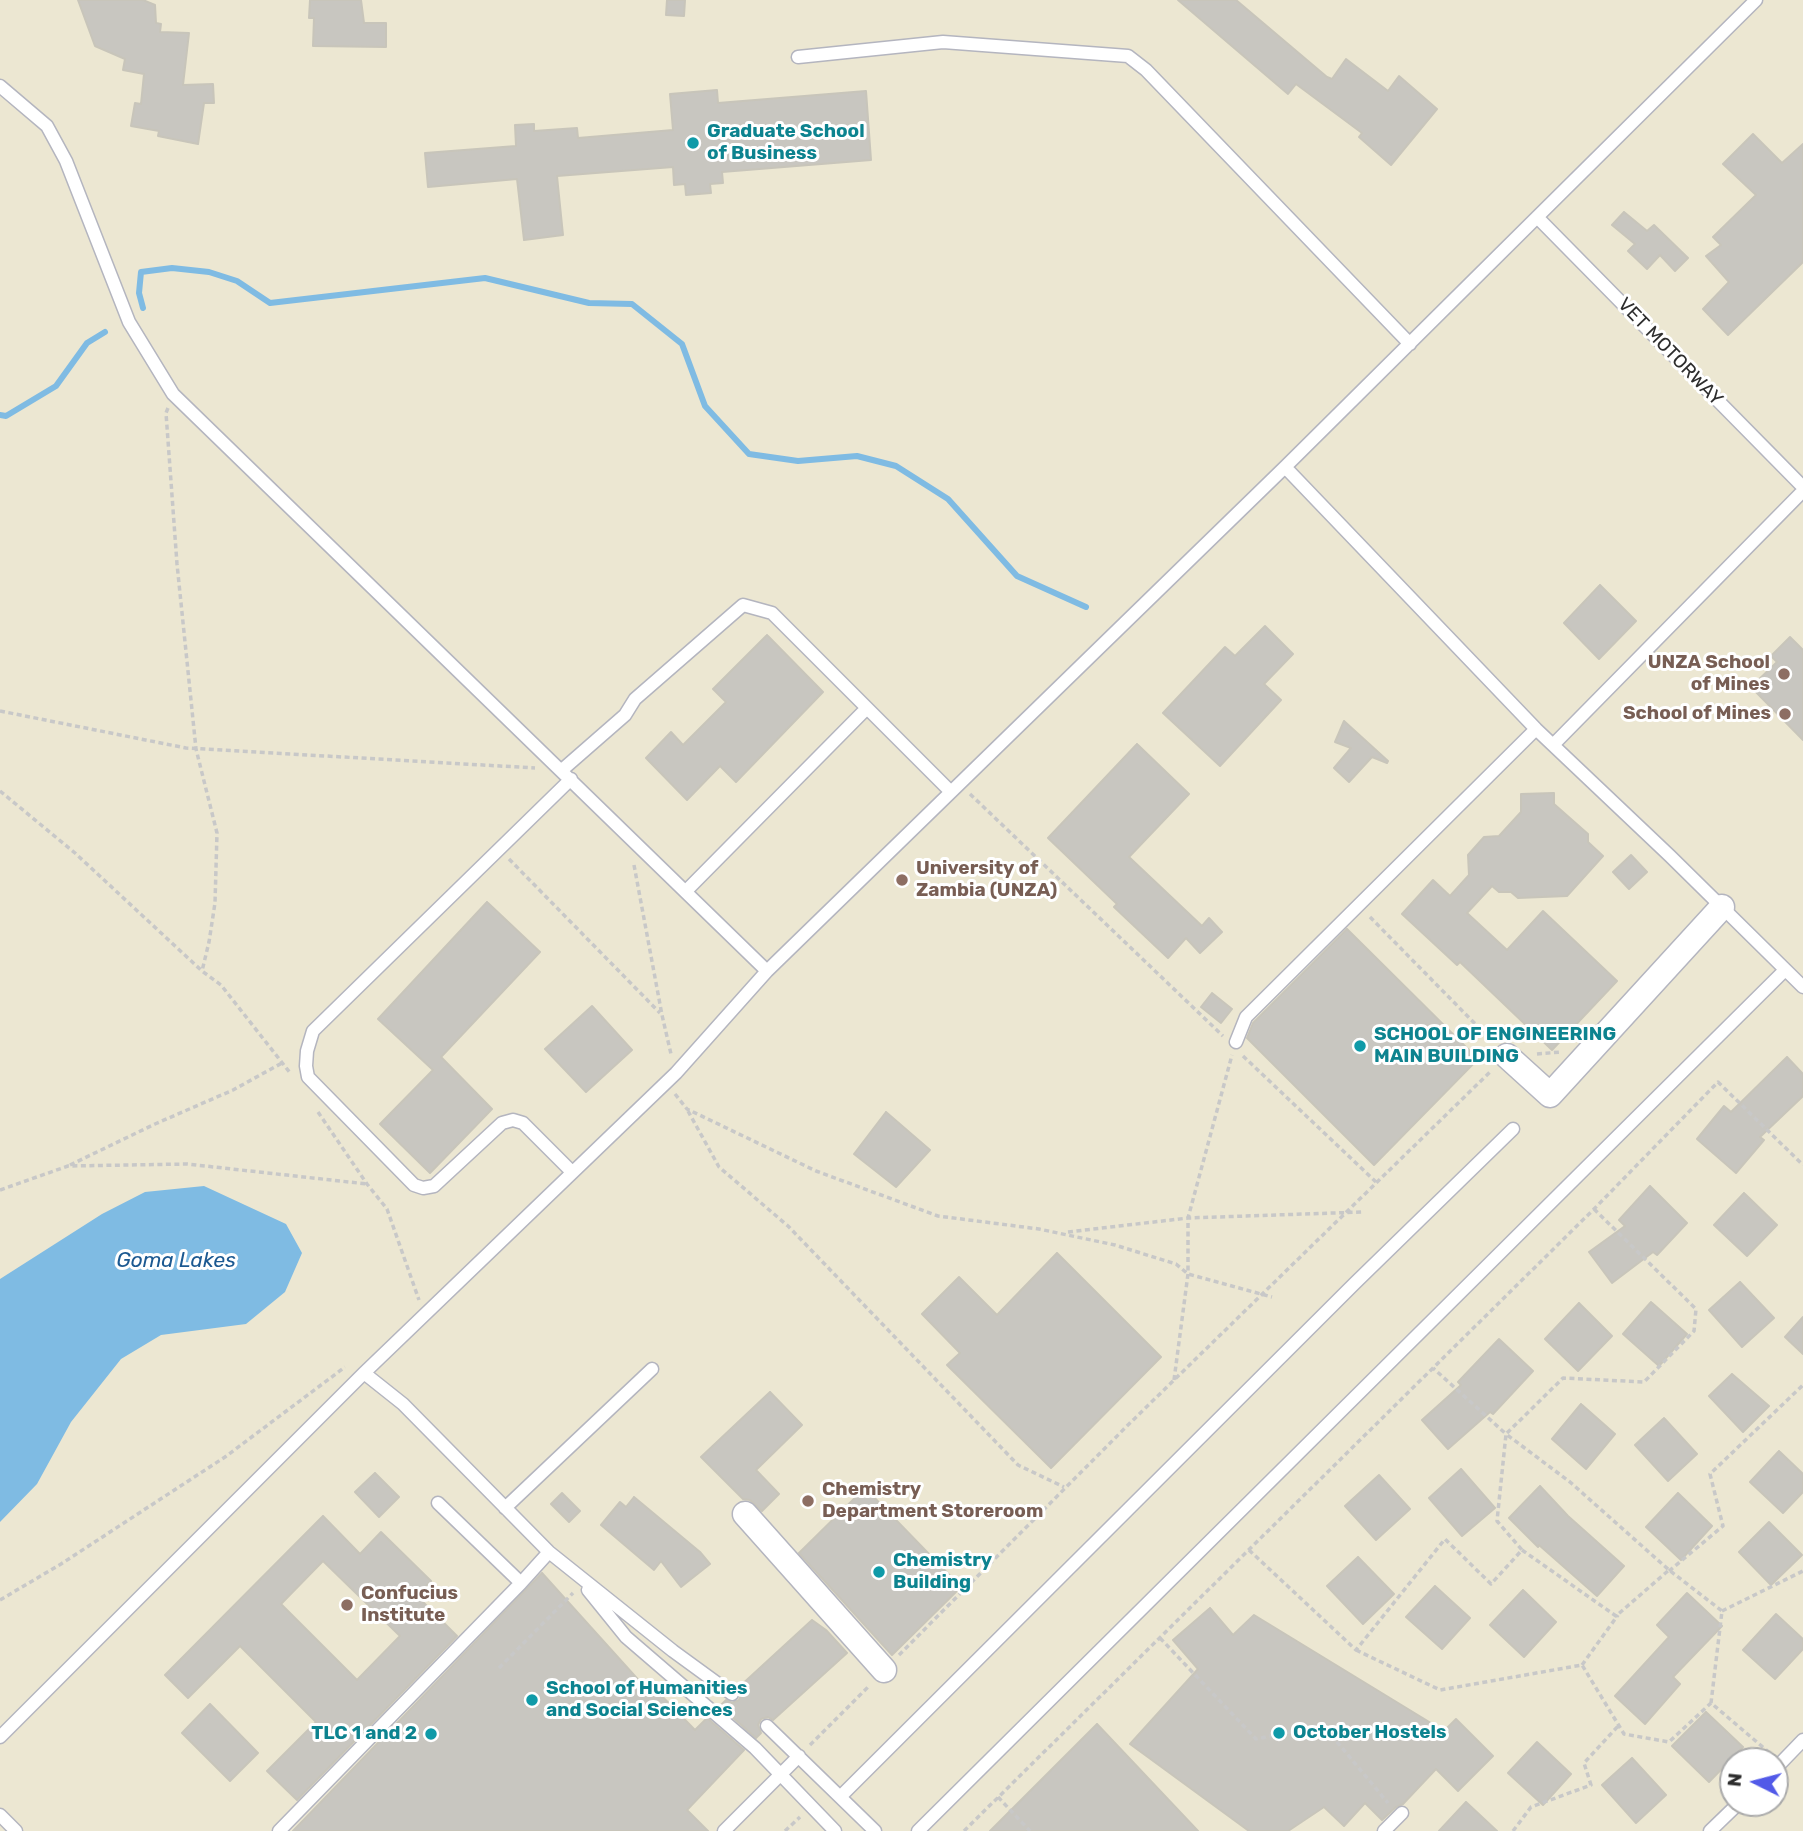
<!DOCTYPE html>
<style>
body{margin:0}
#map{position:relative;width:1803px;height:1831px;overflow:hidden;background:#ede9e1;font-family:Rubik,sans-serif}
canvas{display:block}
.north{position:absolute;left:1719px;top:1747px;width:70px;height:70px;box-sizing:border-box;background:#fff;border:2px solid #ababab;border-radius:50%;rotate:276deg;font-size:19px;font-weight:700;line-height:28px;text-align:center;color:#2d2d2d}
.north::after{content:'';display:block;margin:auto;width:24px;height:32px;background:#525ae8;clip-path:polygon(50% 0,100% 100%,50% 72%,0 100%)}
</style>
<div id="map">
<canvas width="1803" height="1831"></canvas>
<div class="north">N</div>
</div>
<script>
const context = document.querySelector('canvas').getContext('2d');
context.lineJoin = 'round';
function paint(path, color) {
  context.fillStyle = color;
  context.fill(path, 'evenodd');
}
function toPath(rows) {
  const path = new Path2D();
  for (const r of rows) {
    path.moveTo(r[0], r[1]);
    for (let i = 2; i < r.length; i += 2) path.lineTo(r[i], r[i + 1]);
  }
  return path;
}
function strokePath(path, color, width, dash) {
  context.strokeStyle = color;
  context.lineWidth = width;
  context.lineCap = dash ? 'butt' : 'round';
  context.setLineDash(dash || []);
  context.stroke(path);
}
function label(font, color, halo, rows, align = 'center') {
  context.font = font + ' Rubik,sans-serif';
  context.lineWidth = 6;
  context.setLineDash([]);
  context.textBaseline = 'middle';
  context.strokeStyle = halo;
  context.fillStyle = color;
  for (const [text, x, y, turn = 0] of rows) {
    context.save();
    context.translate(x, y);
    context.rotate((+turn || 0) * Math.PI / 180);
    context.textAlign = isNaN(turn) ? turn : align;
    if (halo) context.strokeText(text, 0, 0);
    context.fillText(text, 0, 0);
    context.restore();
  }
}
paint(toPath([
 [0,0,1803,0,1803,1831,0,1831],
 [1733,1761,1775,1761,1775,1803,1733,1803]
]), '#ece7d2');
paint(toPath([
 [204,1186,286,1224,302,1253,285,1292,246,1324,161,1335,121,1359,71,1422,37,1484,0,1522,0,1279,102,1214,145,1192]
]), '#7fbbe3');
strokePath(toPath([
 [143,308,139,293,141,272,172,268,209,272,237,281,270,303,485,278,589,303,632,304,682,344,705,406,749,454,798,461,857,456,896,466,948,499,1017,576,1086,607],
 [0,415,6,416,56,386,87,343,105,332]
]), '#7fbbe3', 6);
const building = toPath([
 [78,0,143,0,155,5,156,23,161,24,160,32,189,33,183,85,213,84,214,103,204,103,198,144,158,136,159,131,131,126,135,103,141,104,144,74,123,70,125,59,95,46,78,0],
 [310,0,361,0,364,23,386,23,386,47,313,46,314,18,309,18,310,0],
 [667,0,685,0,684,16,666,15,667,0],
 [1178,0,1236,0,1327,77,1332,79,1346,59,1388,91,1399,76,1437,109,1391,165,1359,137,1362,133,1296,84,1288,94,1178,0],
 [717,90,718,103,866,91,871,160,722,172,723,183,710,184,711,193,686,195,685,184,674,185,673,167,557,176,563,235,524,240,517,179,428,187,425,153,516,146,515,125,534,124,534,131,577,128,578,138,673,130,670,94,717,90],
 [1753,134,1782,163,1803,144,1803,262,1728,335,1703,309,1729,282,1706,256,1721,245,1713,237,1756,195,1723,164,1753,134],
 [1624,212,1647,231,1654,225,1688,258,1675,271,1660,255,1647,269,1628,251,1635,244,1612,225,1624,212],
 [1600,585,1636,621,1599,659,1564,623,1600,585],
 [1265,626,1293,654,1264,684,1281,700,1220,766,1163,713,1225,647,1235,656,1265,626],
 [767,635,823,692,736,782,720,766,687,800,646,758,671,732,683,745,726,702,713,689,767,635],
 [1790,637,1803,650,1803,740,1751,687,1777,662,1771,656,1790,637],
 [1344,721,1388,761,1387,763,1372,757,1349,782,1334,768,1351,748,1335,742,1344,721],
 [1137,744,1189,794,1129,857,1202,926,1209,918,1222,932,1200,953,1186,938,1168,958,1114,907,1117,904,1048,838,1137,744],
 [1554,793,1554,804,1588,834,1588,842,1603,856,1567,896,1518,898,1511,892,1499,892,1492,886,1467,913,1507,950,1543,911,1617,981,1552,1050,1460,962,1457,965,1402,914,1433,880,1450,896,1469,875,1468,855,1484,837,1499,836,1521,812,1521,794,1554,793],
 [1631,855,1647,872,1629,889,1613,872,1631,855],
 [487,902,540,952,441,1057,492,1109,430,1173,380,1124,433,1070,378,1019,487,902],
 [1347,929,1478,1059,1374,1165,1247,1038,1253,1023,1347,929],
 [1212,993,1232,1009,1221,1023,1201,1007,1212,993],
 [592,1006,632,1050,586,1092,545,1049,592,1006],
 [1787,1057,1803,1074,1803,1096,1760,1137,1764,1140,1736,1173,1697,1139,1724,1106,1731,1112,1787,1057],
 [886,1112,930,1150,896,1187,854,1154,886,1112],
 [1650,1186,1687,1223,1657,1255,1653,1252,1612,1283,1589,1252,1625,1226,1619,1220,1650,1186],
 [1744,1193,1777,1225,1747,1256,1714,1225,1744,1193],
 [1057,1253,1161,1357,1051,1468,947,1365,960,1353,922,1314,959,1277,997,1315,1057,1253],
 [1740,1282,1774,1318,1742,1347,1709,1310,1740,1282],
 [1651,1302,1687,1334,1659,1366,1623,1334,1651,1302],
 [1579,1303,1612,1336,1578,1371,1545,1339,1579,1303],
 [1803,1317,1803,1354,1785,1337,1803,1317],
 [1499,1339,1533,1371,1493,1414,1490,1412,1448,1449,1422,1420,1461,1385,1458,1382,1499,1339],
 [1732,1374,1769,1406,1743,1432,1709,1396,1732,1374],
 [770,1392,802,1425,756,1470,779,1494,762,1511,750,1500,743,1499,701,1457,770,1392],
 [1581,1404,1615,1434,1586,1469,1552,1439,1581,1404],
 [1664,1418,1697,1454,1668,1481,1635,1445,1664,1418],
 [1779,1451,1803,1474,1803,1492,1783,1513,1750,1482,1779,1451],
 [1461,1469,1495,1508,1462,1536,1429,1498,1461,1469],
 [375,1473,399,1497,379,1517,355,1492,375,1473],
 [1379,1475,1410,1509,1376,1540,1345,1506,1379,1475],
 [1540,1486,1568,1516,1624,1566,1597,1596,1539,1545,1538,1547,1509,1518,1540,1486],
 [865,1488,961,1587,892,1655,799,1553,865,1488],
 [562,1493,580,1511,569,1522,551,1504,562,1493],
 [1678,1493,1712,1526,1681,1560,1646,1527,1678,1493],
 [634,1497,700,1552,710,1564,681,1587,661,1561,654,1570,601,1525,620,1502,626,1507,634,1497],
 [323,1516,360,1554,381,1532,431,1581,417,1596,457,1636,297,1800,267,1771,316,1722,240,1646,188,1698,165,1675,323,1516],
 [323,1561,400,1636,357,1680,281,1604,323,1561],
 [1769,1522,1802,1555,1771,1585,1739,1552,1769,1522],
 [1358,1557,1394,1594,1363,1624,1327,1586,1358,1557],
 [542,1573,643,1685,647,1681,695,1730,707,1718,744,1750,687,1810,708,1831,293,1831,542,1573],
 [1435,1586,1470,1618,1442,1649,1406,1617,1435,1586],
 [1523,1590,1556,1622,1524,1657,1490,1625,1523,1590],
 [1687,1593,1722,1626,1673,1677,1680,1684,1645,1724,1615,1696,1669,1637,1657,1625,1687,1593],
 [1210,1608,1233,1635,1254,1615,1444,1731,1456,1719,1493,1756,1458,1791,1436,1769,1403,1804,1396,1807,1382,1820,1365,1803,1344,1826,1324,1807,1288,1831,1249,1831,1130,1744,1198,1669,1173,1640,1210,1608],
 [1776,1614,1803,1639,1803,1649,1775,1679,1743,1650,1776,1614],
 [812,1620,826,1630,847,1653,773,1720,768,1717,761,1719,758,1725,761,1733,756,1738,720,1706,726,1700,732,1703,739,1700,741,1694,738,1688,812,1620],
 [210,1704,258,1753,230,1781,182,1733,210,1704],
 [1706,1712,1743,1747,1709,1782,1672,1746,1706,1712],
 [1097,1724,1198,1831,990,1831,1097,1724],
 [1537,1742,1571,1774,1543,1805,1508,1773,1537,1742],
 [1632,1758,1666,1795,1636,1823,1602,1785,1632,1758],
 [1466,1802,1497,1831,1439,1831,1466,1802]
]);
paint(building, '#c8c6c0');
strokePath(building, '#c8c5ba', 2);
const service = toPath([
 [798,57,943,42,1128,56,1146,70,1410,344],
 [0,86,47,126,66,161,129,322,173,394,767,971],
 [1537,217,1803,487],
 [1285,467,1536,729,1670,856,1803,987],
 [1553,745,1803,491],
 [562,770,625,715,635,699,743,605,772,613,951,792],
 [571,779,313,1031,307,1051,306,1066,308,1077,414,1185,423,1188,434,1186,502,1123,513,1120,523,1123,572,1172],
 [686,891,867,708],
 [1236,1042,1246,1017,1536,729],
 [364,1373,403,1404,549,1552,673,1651,732,1694],
 [438,1503,521,1583,549,1552],
 [505,1508,652,1369],
 [588,1590,626,1637,755,1748,835,1831],
 [767,1726,875,1831],
 [0,1737,364,1373,676,1073,767,971,1285,467,1756,0],
 [1775,1769,1803,1740],
 [840,1797,1354,1284,1513,1129],
 [0,1815,16,1831],
 [279,1831,521,1583],
 [724,1831,799,1756],
 [918,1831,1785,970],
 [1384,1831,1402,1813],
 [1710,1831,1739,1803]
]);
const minor = toPath([
 [1507,1056,1550,1095,1722,907],
 [745,1514,884,1670]
]);
strokePath(service, '#b4b5bf', 15);
strokePath(minor, '#b4b5bf', 27);
strokePath(toPath([
 [168,408,166,413,177,564,196,749,217,833,215,903,209,942,202,971],
 [0,711,186,748,535,768],
 [0,791,75,853,202,971,221,985,291,1074],
 [970,794,1223,1036],
 [509,859,660,1013],
 [634,865,662,1015,671,1054],
 [1370,917,1492,1041],
 [1537,1054,1561,1052],
 [1243,1056,1376,1182],
 [675,1094,687,1109,816,1171,938,1216,1039,1229,1115,1245,1176,1264,1188,1274,1272,1297],
 [688,1111,719,1167,788,1226,1018,1465,1064,1487],
 [318,1112,367,1184,387,1209,419,1300],
 [70,1165,155,1124,233,1090,282,1063],
 [0,1190,68,1166,187,1164,367,1184],
 [1594,1209,1696,1309,1694,1331,1644,1382,1563,1378,1506,1434,1570,1482,1669,1570],
 [1068,1232,1188,1218,1363,1212],
 [1174,1380,1188,1274,1188,1218,1232,1055],
 [1249,1550,1356,1650,1445,1539,1491,1584,1522,1550,1497,1521,1506,1434,1433,1368],
 [1522,1550,1616,1616,1669,1570,1722,1611,1711,1703,1771,1754],
 [1669,1571,1723,1526,1710,1474,1803,1385],
 [0,1600,61,1564,225,1457,345,1367],
 [1722,1611,1803,1571],
 [1160,1638,1256,1739,1323,1725,1388,1803],
 [1356,1650,1440,1690,1582,1665,1624,1734,1669,1742,1711,1703],
 [899,1655,1129,1424,1491,1071],
 [1582,1665,1618,1615],
 [499,1668,573,1593],
 [810,1745,869,1686],
 [998,1797,1030,1831],
 [785,1831,800,1817],
 [964,1831,1594,1209,1718,1082,1803,1165],
 [1513,1831,1531,1807,1591,1785,1584,1763,1619,1725]
]), '#c8c8c8', 3.5, [5, 3.5]);
strokePath(service, '#fff', 12);
strokePath(minor, '#fff', 24);
for (const [x, y, r, color] of [
 [693,143,7,"#0f9aa8"],
 [1784,674,7,"#8d6e63"],
 [1785,714,7,"#8d6e63"],
 [902,880,7,"#8d6e63"],
 [1360,1046,7,"#0f9aa8"],
 [808,1501,7,"#8d6e63"],
 [879,1572,7,"#0f9aa8"],
 [347,1605,7,"#8d6e63"],
 [532,1700,7,"#0f9aa8"],
 [1279,1733,7,"#0f9aa8"],
 [431,1734,7,"#0f9aa8"]
]) {
  const dot = new Path2D();
  dot.arc(x, y, r, 0, 2 * Math.PI);
  context.fillStyle = color;
  context.fill(dot);
  strokePath(dot, '#fff', 2.5);
}
label('bold 19px', '#0d838f', '#fff', [
 ["Graduate School",707,132],
 ["of Business",707,154],
 ["SCHOOL OF ENGINEERING",1374,1035],
 ["MAIN BUILDING",1374,1057],
 ["Chemistry",893,1561],
 ["Building",893,1583],
 ["School of Humanities",546,1689],
 ["and Social Sciences",546,1711],
 ["October Hostels",1293,1733],
 ["TLC 1 and 2",417,1734,"right"]
], 'left');
label('19px', '#2d2d2d', '#fff', [
 ["VET MOTORWAY",1670,352,46]
]);
label('bold 19px', '#785e54', '#fff', [
 ["UNZA School",1770,663,"right"],
 ["of Mines",1770,685,"right"],
 ["School of Mines",1771,714,"right"],
 ["University of",916,869],
 ["Zambia (UNZA)",916,891],
 ["Chemistry",822,1490],
 ["Department Storeroom",822,1512],
 ["Confucius",361,1594],
 ["Institute",361,1616]
], 'left');
label('italic 21px', '#1c5991', '#fff', [
 ["Goma Lakes",176,1261]
]);
</script>
